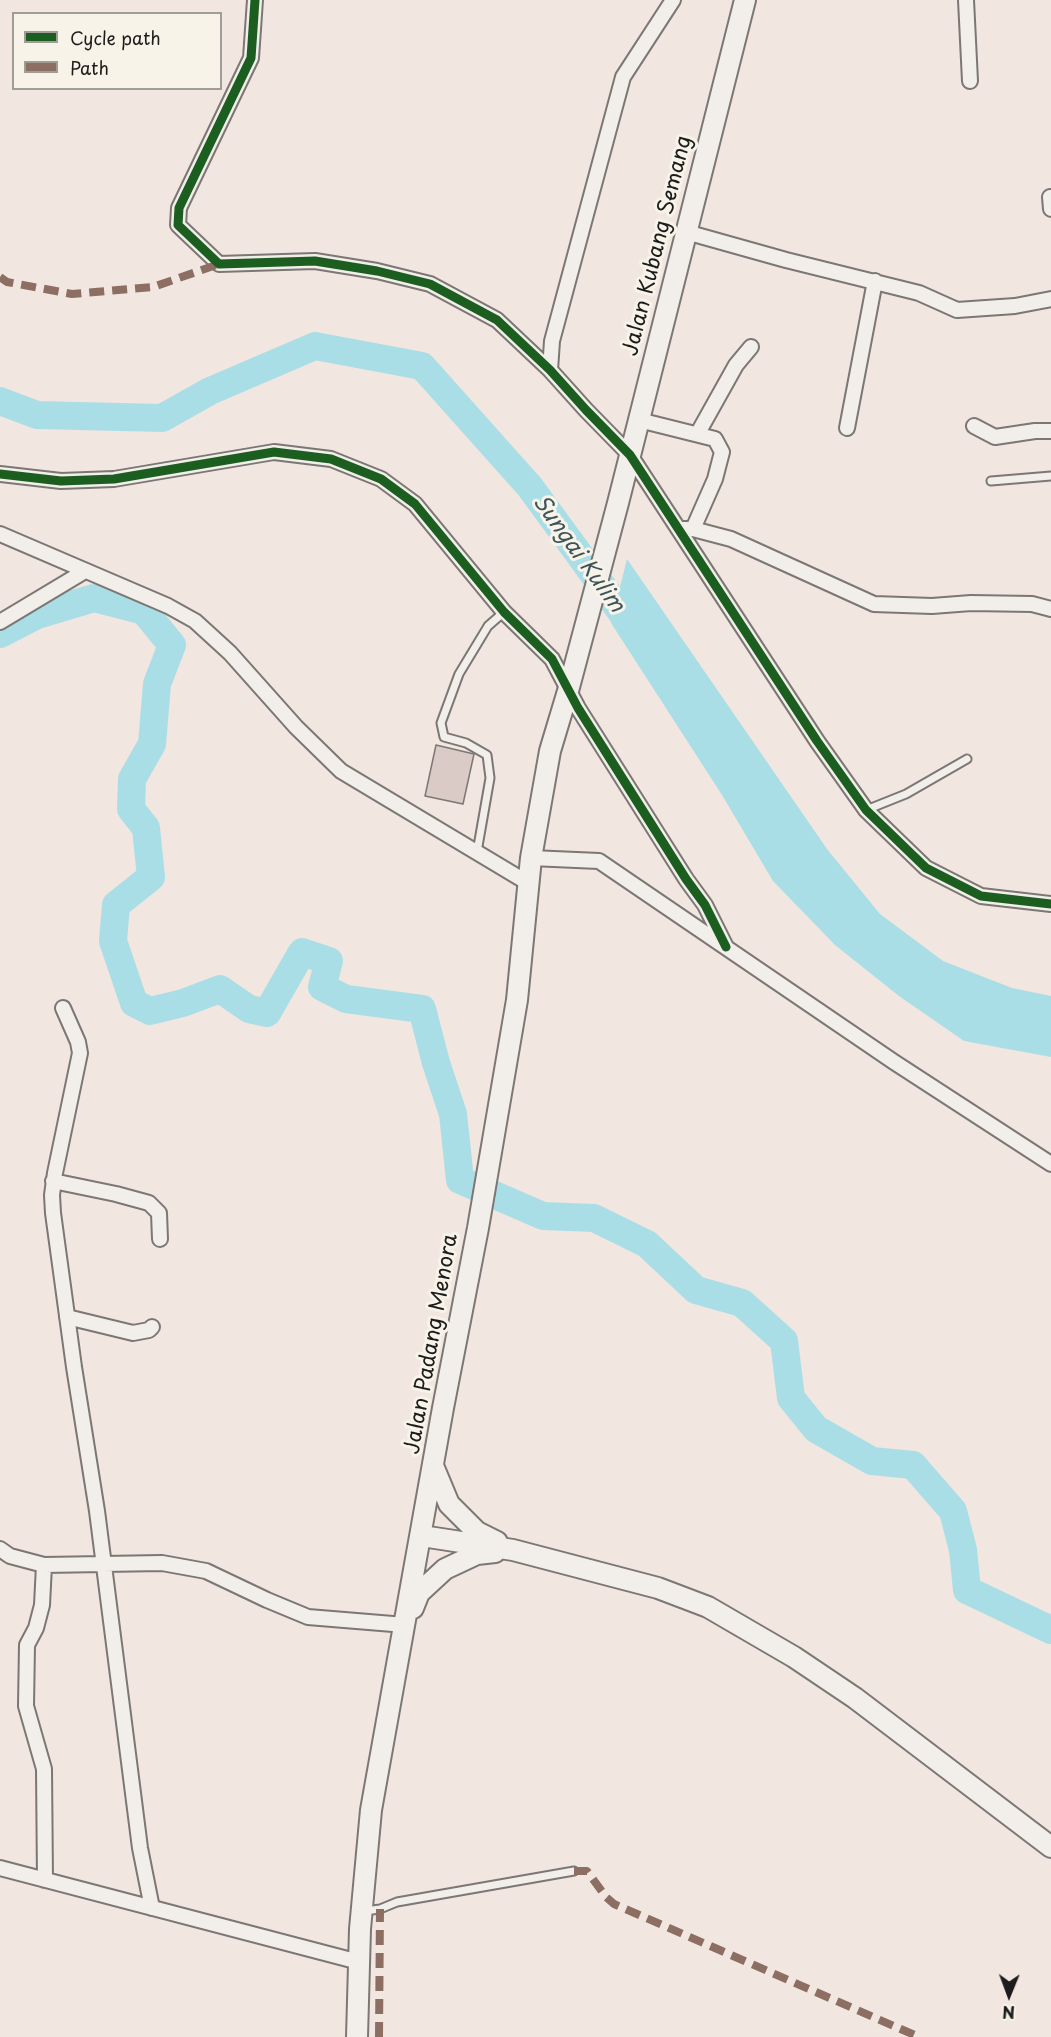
<!DOCTYPE html>
<style>
body{margin:0}
#map{position:relative;width:1051px;height:2037px;overflow:hidden;background:#f1e6e0;font-family:"Playpen Sans",sans-serif}
canvas{display:block}
.legend{position:absolute;left:12px;top:12px;width:210px;height:78px;box-sizing:border-box;background:#f7f3e8;border:2px solid #9f9d96;margin:0;padding:8px 10px;list-style:none;font-size:18px;color:#1c1c1c}
.legend li{display:flex;align-items:center;gap:12px;height:30px}
.legend b{width:30px;border:2px solid #9f9d96}
.north{position:absolute;left:979px;top:1965px;width:60px;height:60px;-webkit-text-stroke:4px #f7f3e8;paint-order:stroke;rotate:181deg;font-size:16px;font-weight:700;line-height:24px;text-align:center;color:#1c1c1c}
.north::after{content:'';display:block;margin:auto;width:21px;height:27px;background:#1c1c1c;clip-path:polygon(50% 0,100% 100%,50% 72%,0 100%)}
</style>
<div id="map">
<canvas width="1051" height="2037"></canvas>
<ul class="legend">
<li><b style="height:8px;background:#1b5e20"></b>Cycle path</li>
<li><b style="height:8px;background:#8d6e63"></b>Path</li>
</ul>
<div class="north">N</div>
</div>
<script>
const context = document.querySelector('canvas').getContext('2d');
context.lineJoin = 'round';
function paint(path, color) {
  context.fillStyle = color;
  context.fill(path, 'evenodd');
}
function toPath(rows) {
  const path = new Path2D();
  for (const r of rows) {
    path.moveTo(r[0], r[1]);
    for (let i = 2; i < r.length; i += 2) path.lineTo(r[i], r[i + 1]);
  }
  return path;
}
function strokePath(path, color, width, dash) {
  context.strokeStyle = color;
  context.lineWidth = width;
  context.lineCap = dash ? 'butt' : 'round';
  context.setLineDash(dash || []);
  context.stroke(path);
}
function label(font, color, halo, rows, align = 'center') {
  context.font = font + ' "Playpen Sans",sans-serif';
  context.lineWidth = 6;
  context.setLineDash([]);
  context.textBaseline = 'middle';
  context.strokeStyle = halo;
  context.fillStyle = color;
  for (const [text, x, y, turn = 0] of rows) {
    context.save();
    context.translate(x, y);
    context.rotate((+turn || 0) * Math.PI / 180);
    context.textAlign = isNaN(turn) ? turn : align;
    if (halo) context.strokeText(text, 0, 0);
    context.fillText(text, 0, 0);
    context.restore();
  }
}
paint(toPath([
 [627,559,827,849,880,914,943,961,1012,988,1051,996,1051,1057,964,1041,899,996,835,945,773,881,722,795,611,623]
]), '#aadee6');
strokePath(toPath([
 [0,401,37,415,162,418,210,391,315,346,422,366,530,487,638,635],
 [0,634,37,615,94,598,144,611,172,645,157,684,152,744,132,779,131,809,146,828,151,877,116,905,113,941,134,1003,150,1011,183,1003,220,989,249,1009,267,1013,302,952,329,961,322,987,346,999,422,1009,436,1063,453,1114,460,1180,543,1216,594,1218,647,1244,696,1290,742,1303,784,1341,791,1398,816,1429,872,1461,913,1465,953,1511,963,1550,967,1590,1051,1630]
]), '#aadee6', 28);
const building = toPath([
 [436,745,474,754,463,804,425,796,436,745]
]);
paint(building, '#dacbc6');
strokePath(building, '#7c7774', 1.5);
const lane = toPath([
 [991,481,1051,476],
 [866,810,906,794,967,759],
 [477,852,490,778,487,755,466,743,444,737,441,723,459,674,488,626,504,612],
 [364,1911,380,1909,397,1902,574,1871]
]);
const street = toPath([
 [255,0,251,58,179,208,178,225,219,264,315,261,377,271,430,284,497,320,550,370,586,410,630,455,817,741,866,810,926,868,981,896,1051,904],
 [966,0,970,81],
 [1050,197,1051,209],
 [686,232,786,260,919,293,957,310,1015,306,1051,299],
 [550,370,552,341,623,77,673,0],
 [639,420,715,439,722,452,715,479,693,529],
 [974,426,995,437,1035,431,1051,431],
 [847,428,875,281],
 [698,433,736,365,751,347],
 [0,474,61,481,114,479,274,452,331,459,381,479,415,504,504,612,552,659,578,708,686,879,705,905,726,947],
 [680,529,693,529,731,539,874,604,932,606,971,603,1032,604,1051,609],
 [0,534,168,606,195,621,230,653,296,727,341,771,528,883],
 [0,622,85,571],
 [531,858,599,861,894,1062,1051,1164],
 [63,1008,78,1042,80,1053,55,1173,52,1195,53,1213,74,1367,97,1511,140,1848,152,1908],
 [53,1181,116,1194,149,1203,159,1213,160,1239],
 [67,1317,133,1333,149,1330,152,1327],
 [0,1549,10,1556,44,1565,162,1563,206,1571,267,1600,308,1617,405,1625],
 [44,1565,42,1605,36,1628,27,1645,26,1706,44,1769,45,1880],
 [0,1868,359,1962]
]);
const secondary = toPath([
 [434,1468,449,1504,477,1532,497,1542],
 [422,1536,513,1550,658,1588,708,1607,794,1657,855,1698,1051,1847],
 [413,1608,419,1593,445,1569,477,1554,495,1552],
 [357,2037,360,1929,371,1810,443,1408,478,1228,517,1000,531,858,550,751,568,691,618,503,745,0]
]);
strokePath(lane, '#7c7774', 11);
strokePath(street, '#7c7774', 18);
strokePath(secondary, '#7c7774', 24);
strokePath(lane, '#f2efeb', 7);
strokePath(street, '#f2efeb', 14);
strokePath(secondary, '#f2efeb', 20);
strokePath(toPath([
 [0,277,7,282,72,294,153,287,219,264],
 [574,1871,587,1871,606,1897,614,1904,919,2037],
 [379,2037,380,1909]
]), '#8d6e63', 8, [15, 8]);
strokePath(toPath([
 [255,0,251,58,179,208,178,225,219,264,315,261,377,271,430,284,497,320,550,370,586,410,630,455,817,741,866,810,926,868,981,896,1051,904],
 [0,474,61,481,114,479,274,452,331,459,381,479,415,504,504,612,552,659,578,708,686,879,705,905,726,947]
]), '#1b5e20', 9);
label('21px', '#1c1c1c', '#f7f3e8', [
 ["Jalan Kubang Semang",658,246,-76],
 ["Jalan Padang Menora",432,1344,-80]
]);
label('italic 22px', '#3d5559', '#f7f3e8', [
 ["Sungai Kulim",578,554,54]
]);
</script>
